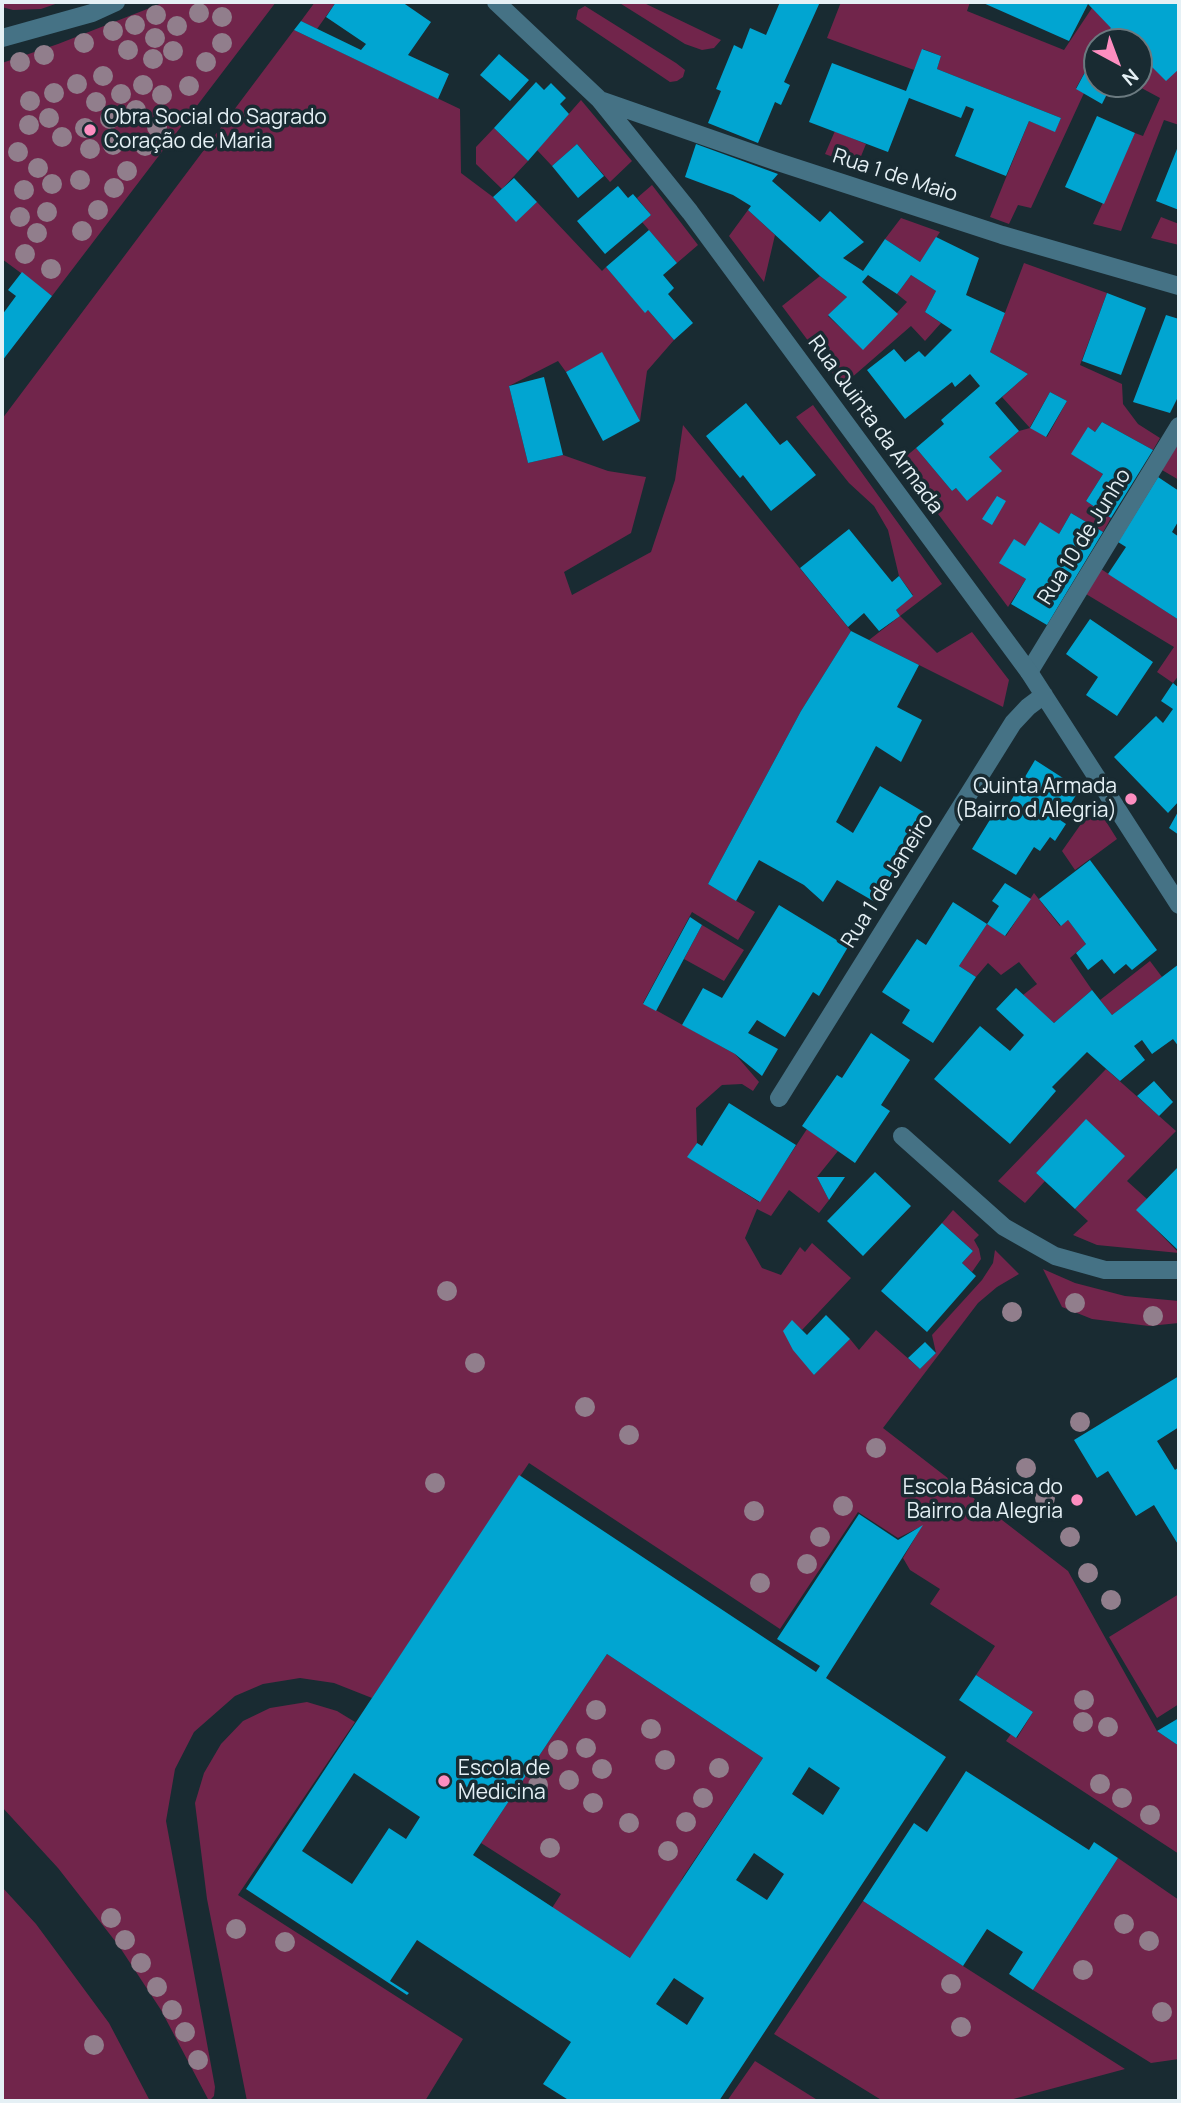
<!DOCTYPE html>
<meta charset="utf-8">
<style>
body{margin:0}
#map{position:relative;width:1181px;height:2103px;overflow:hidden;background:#192b32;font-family:Manrope,sans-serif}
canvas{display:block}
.frame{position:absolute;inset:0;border:4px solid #e5f0f5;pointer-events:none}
.north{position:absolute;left:1083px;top:28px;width:70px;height:70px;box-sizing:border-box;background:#192b32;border:2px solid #6b7a80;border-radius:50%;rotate:139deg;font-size:19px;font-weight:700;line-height:28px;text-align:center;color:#e5f0f5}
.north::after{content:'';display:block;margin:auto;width:24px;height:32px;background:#fd8ec0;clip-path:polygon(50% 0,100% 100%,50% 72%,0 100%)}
</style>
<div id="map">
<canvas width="1181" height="2103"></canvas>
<div class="frame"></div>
<div class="north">N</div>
</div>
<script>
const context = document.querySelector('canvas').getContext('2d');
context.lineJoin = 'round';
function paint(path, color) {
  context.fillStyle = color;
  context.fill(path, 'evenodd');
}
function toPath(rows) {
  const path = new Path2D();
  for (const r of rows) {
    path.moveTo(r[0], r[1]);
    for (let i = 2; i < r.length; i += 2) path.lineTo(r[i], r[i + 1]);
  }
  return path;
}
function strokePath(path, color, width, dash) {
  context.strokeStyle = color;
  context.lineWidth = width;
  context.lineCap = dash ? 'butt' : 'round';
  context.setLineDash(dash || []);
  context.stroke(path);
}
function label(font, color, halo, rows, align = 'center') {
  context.font = font + ' Manrope,sans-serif';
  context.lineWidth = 7;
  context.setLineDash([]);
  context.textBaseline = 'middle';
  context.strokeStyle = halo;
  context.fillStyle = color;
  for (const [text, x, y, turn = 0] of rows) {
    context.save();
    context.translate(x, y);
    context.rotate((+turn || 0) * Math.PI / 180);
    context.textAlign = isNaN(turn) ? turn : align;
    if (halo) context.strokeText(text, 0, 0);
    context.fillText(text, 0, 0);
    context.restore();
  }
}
paint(toPath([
 [2,2,61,2,41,9,13,10,2,7],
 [165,2,276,2,52,296,2,259,2,63,58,44],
 [315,2,336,2,317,29,301,21],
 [618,2,642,2,721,40,714,48,702,50,685,44],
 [841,2,970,2,967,11,1064,50,1092,8,1126,42,1097,42,1097,64,1091,61,1076,88,1084,93,1031,208,1018,205,1009,224,990,217,1029,121,1055,131,1061,118,937,69,941,56,923,49,914,70,827,38],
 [585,6,676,63,685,70,683,77,677,81,670,82,576,19,578,10],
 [294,30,460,109,461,173,493,197,516,221,537,202,602,271,606,267,645,312,648,310,674,340,647,371,640,421,602,353,566,372,558,361,509,386,528,463,563,455,608,471,646,477,631,533,564,572,572,595,651,552,675,480,683,425,851,631,801,711,708,884,755,912,738,940,692,912,643,1003,735,1054,759,1082,753,1091,742,1084,722,1085,696,1108,697,1143,688,1157,759,1202,807,1129,838,1151,817,1177,829,1200,819,1213,789,1190,771,1216,757,1209,745,1238,762,1268,781,1275,800,1247,805,1252,812,1243,851,1278,802,1330,792,1321,814,1375,850,1339,859,1350,876,1330,920,1369,936,1353,932,1335,982,1280,993,1263,995,1250,1019,1274,997,1287,978,1303,883,1428,1068,1571,1157,1731,1179,1746,1179,1854,1006,1741,1011,1734,1017,1738,1033,1712,976,1675,995,1646,930,1604,940,1589,910,1570,903,1558,922,1526,898,1538,858,1512,780,1629,529,1463,372,1698,334,1683,300,1678,263,1684,235,1696,194,1732,175,1769,166,1821,215,2087,214,2096,209,2101,161,2010,119,1946,58,1868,2,1807,2,419],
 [1139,55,1170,68,1179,59,1179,125,1164,120,1121,231,1093,224,1135,133,1143,136,1160,98,1134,84,1139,84],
 [581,100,632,161,610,182,577,144,552,166,537,150],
 [494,128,528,161,502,189,476,164,476,147],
 [835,131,866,144,857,166,825,154],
 [652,185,698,245,677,263,642,222,651,215,637,198],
 [748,210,775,235,764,282,729,236],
 [1161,217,1179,224,1179,245,1151,238],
 [901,218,940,232,920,262,885,239],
 [1024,263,1107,293,1080,365,1122,384,1123,404,1138,424,1160,438,1153,450,1102,422,1095,432,1089,428,1072,454,1103,474,1086,501,1111,518,1103,532,1071,513,1059,534,1025,546,1014,540,1000,563,1026,579,1008,607,899,462,916,448,952,491,956,488,967,500,1001,471,989,457,1019,431,1030,428,1002,397,1028,374,990,352],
 [1050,392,1067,401,1047,437,1030,427],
 [911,275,936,291,925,312,941,323,925,341,911,326,842,386,782,306,820,276,847,297,828,316,863,349,907,302,897,294],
 [813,405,942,584,900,616,937,653,972,632,1009,680,1003,707,869,640,900,616,896,610,913,595,899,576,888,530,874,506,849,483,796,417],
 [1179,442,1179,480,1162,470],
 [1101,569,1179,620,1179,675,1173,683,1157,672,1174,647,1086,594],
 [1095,804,1117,839,1075,870,1062,851],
 [1034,893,1060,926,1068,920,1086,944,1070,958,1092,990,1054,1023,1023,995,1037,984,1019,962,1001,975,988,963,976,977,959,966,987,924,1006,936],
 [702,925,744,950,724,981,684,959],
 [1150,961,1162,977,1112,1015,1100,1000],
 [1106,1069,1176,1131,1127,1181,1147,1199,1137,1210,1179,1253,1097,1245,1073,1235,1088,1221,1075,1209,1124,1156,1086,1120,1036,1173,1045,1181,1025,1203,998,1181],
 [953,1210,979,1235,974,1240,979,1249,981,1259,972,1272,962,1263,973,1251,942,1223],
 [1043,1269,1075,1283,1125,1296,1179,1301,1179,1323,1149,1326,1092,1319,1062,1307],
 [1179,1594,1179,1704,1157,1718,1109,1637],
 [607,1654,763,1758,683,1877,638,1963,552,1908,561,1894,481,1843],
 [307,1702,337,1711,355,1722,238,1895,463,2039,425,2101,247,2101,207,1899,195,1803,204,1773,221,1744,243,1721,270,1708],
 [1118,1858,1179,1900,1179,2059,1151,2063,1033,1990],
 [2,1887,36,1924,109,2023,150,2101,2,2101],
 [863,1901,963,1966,1125,2069,1006,2101,883,2101,774,2034],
 [755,2061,819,2101,727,2101]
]), '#71254b');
paint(toPath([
 [336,2,402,2,431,22,408,55,449,74,438,99,294,30,301,21,361,50,366,44,326,17],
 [780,2,820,2,784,82,790,85,781,105,775,102,758,143,708,123,721,91,716,89,734,45,742,49,750,28,766,35],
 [981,2,1179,2,1179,69,1166,81,1144,59,1139,64,1139,42,1113,42,1105,34,1111,28,1088,4,1069,41],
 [922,49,941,56,937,69,1061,118,1055,132,1029,121,1006,176,955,156,974,109,966,106,961,118,909,98,888,152,809,122,832,63,906,91],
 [499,54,529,80,510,101,480,75],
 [1091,61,1097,64,1097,84,1112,84,1102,104,1076,89],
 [536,82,544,90,551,83,566,98,560,104,569,114,528,161,494,128],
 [1097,116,1135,133,1104,204,1065,187],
 [577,144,604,176,578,198,552,166],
 [696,144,778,174,772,181,820,222,830,211,864,242,843,258,863,271,885,239,920,262,936,237,979,258,966,295,1005,313,990,352,1028,374,995,403,1019,431,989,457,1002,471,967,501,956,488,952,491,916,448,944,424,941,420,980,386,970,374,955,387,952,382,905,419,867,370,894,349,905,362,919,351,925,357,952,330,925,312,936,291,911,275,897,294,868,275,862,282,898,314,863,350,828,315,847,297,820,276,748,210,751,206,733,195,685,177],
 [1179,144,1179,210,1156,201],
 [514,178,537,202,516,222,493,197],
 [618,186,628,198,633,194,651,215,605,254,577,221],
 [649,230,677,263,663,275,674,288,668,294,693,323,674,340,648,310,645,313,606,267],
 [22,272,52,296,2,361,2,315,16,296,8,290],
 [1107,293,1146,308,1121,375,1082,361],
 [1166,315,1179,319,1179,395,1170,413,1133,402],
 [602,352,640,421,603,441,566,372],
 [544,377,563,455,528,463,509,386],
 [1050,392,1067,401,1046,437,1030,428],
 [746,403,780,445,787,440,816,475,771,511,743,475,740,478,706,436],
 [1102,422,1153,450,1111,518,1086,501,1103,474,1071,454,1088,427,1095,432],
 [1158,477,1179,491,1179,520,1172,532,1179,537,1179,620,1108,574,1126,547,1118,542],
 [997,496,1006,501,992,525,982,519],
 [1071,513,1103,532,1047,625,1011,604,1026,579,999,563,1014,539,1025,546,1040,522,1059,534],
 [849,529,892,582,899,576,913,596,896,610,900,616,879,631,864,613,848,627,800,568],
 [1090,619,1153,662,1117,716,1086,695,1098,677,1066,654],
 [851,631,919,665,897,707,922,720,901,762,876,746,836,822,853,833,880,786,927,814,875,902,837,880,823,902,804,885,759,860,736,901,708,884,801,711],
 [1173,683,1179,688,1179,801,1168,813,1114,757,1156,716,1163,723,1173,709,1161,701],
 [1035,760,1080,789,1060,820,1066,824,1055,841,1050,837,1040,851,1034,847,1016,875,972,849,999,805,1006,809],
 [1179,810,1179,835,1169,828],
 [1090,860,1157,950,1132,970,1126,964,1114,974,1102,959,1088,970,1076,953,1086,944,1068,920,1061,926,1039,899],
 [1005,883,1031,899,1005,936,987,924,959,966,976,977,933,1043,902,1023,910,1010,882,992,917,939,926,945,953,902,987,924,999,906,992,901],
 [779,905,848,947,819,996,813,992,785,1037,757,1020,748,1033,778,1049,762,1076,735,1054,682,1025,703,988,722,998],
 [690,917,702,925,656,1011,643,1004],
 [1179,964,1179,1047,1173,1039,1152,1054,1142,1040,1134,1046,1145,1060,1120,1081,1087,1052,1052,1087,1056,1091,1010,1144,934,1079,980,1026,1010,1051,1024,1035,996,1009,1016,988,1054,1023,1092,990,1112,1015],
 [871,1033,910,1060,881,1105,890,1111,855,1163,802,1126,837,1075,842,1078],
 [1154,1081,1173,1102,1159,1116,1137,1096],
 [729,1103,796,1145,760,1202,687,1157,697,1143,702,1146],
 [1086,1119,1125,1156,1075,1209,1036,1173],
 [1179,1166,1179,1251,1136,1210],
 [875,1172,911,1206,863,1256,827,1221],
 [817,1177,845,1177,829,1200],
 [942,1223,973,1251,962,1263,976,1276,927,1332,881,1291],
 [826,1315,850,1339,814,1375,793,1350,783,1331,792,1320,807,1335],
 [925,1342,936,1353,920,1369,908,1358],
 [1179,1376,1179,1427,1157,1441,1175,1470,1179,1467,1179,1546,1154,1505,1136,1516,1108,1471,1097,1478,1074,1440],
 [519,1475,816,1672,820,1666,777,1639,859,1514,898,1540,923,1525,826,1678,946,1757,719,2101,570,2101,543,2084,571,2042,417,1940,390,1981,409,1993,407,1995,246,1889],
 [607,1654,763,1758,630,1958,473,1855],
 [809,1767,840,1788,823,1815,792,1794],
 [354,1773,420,1817,406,1839,389,1828,352,1884,302,1851],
 [754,1853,784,1874,767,1900,736,1880],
 [674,1978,704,1998,687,2025,656,2004],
 [976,1675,1033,1712,1016,1738,959,1700],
 [1179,1718,1179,1746,1157,1731],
 [966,1771,1089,1850,1094,1842,1118,1858,1033,1990,1009,1974,1023,1952,987,1929,963,1966,863,1901,914,1823,927,1832]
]), '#01a5d1');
strokePath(toPath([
 [2,38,92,13,116,2],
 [1029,672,1179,426]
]), '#457285', 18);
strokePath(toPath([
 [496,2,600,100,690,212,1029,672,1179,905],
 [600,100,775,161,1002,235,1179,286],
 [779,1098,1013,723,1028,707,1044,695],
 [902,1136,1004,1227,1055,1256,1105,1270,1179,1270]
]), '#457285', 18);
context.fillStyle = '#917e8c';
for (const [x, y] of [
 [199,13],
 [156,15],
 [222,17],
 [135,25],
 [177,26],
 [113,31],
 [155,38],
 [84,43],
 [222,43],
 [128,50],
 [173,51],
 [44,55],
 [153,59],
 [20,62],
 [206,62],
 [103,76],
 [77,84],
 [143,85],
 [189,86],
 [54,93],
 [121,94],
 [162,95],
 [30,101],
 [96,102],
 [136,110],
 [49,118],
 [110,119],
 [29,125],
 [157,127],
 [85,128],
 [62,137],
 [113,145],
 [145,146],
 [90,149],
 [18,152],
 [38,168],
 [127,171],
 [80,180],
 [52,184],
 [114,188],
 [24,190],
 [98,210],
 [47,212],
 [20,217],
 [82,231],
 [37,233],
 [25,254],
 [51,269],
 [447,1291],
 [1075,1303],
 [1012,1312],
 [1153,1316],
 [475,1363],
 [585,1407],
 [1080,1422],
 [629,1435],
 [876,1448],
 [1026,1468],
 [435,1483],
 [1045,1498],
 [843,1506],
 [754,1511],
 [820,1537],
 [1070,1537],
 [807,1564],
 [1088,1573],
 [760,1583],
 [1111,1600],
 [1084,1700],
 [596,1710],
 [1083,1722],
 [1108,1727],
 [651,1729],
 [586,1748],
 [558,1750],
 [665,1760],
 [719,1768],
 [602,1769],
 [569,1780],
 [1100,1784],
 [538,1785],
 [703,1798],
 [1122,1798],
 [593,1803],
 [1150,1815],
 [686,1822],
 [629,1823],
 [550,1848],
 [668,1851],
 [111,1918],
 [1124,1924],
 [236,1929],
 [125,1940],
 [1149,1941],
 [285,1942],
 [141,1963],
 [1083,1970],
 [951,1984],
 [157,1987],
 [172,2010],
 [1162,2012],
 [961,2027],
 [185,2032],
 [94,2045],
 [198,2060]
]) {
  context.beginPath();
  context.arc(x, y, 10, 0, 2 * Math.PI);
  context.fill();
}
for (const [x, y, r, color] of [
 [90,130,7,"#fd8ec0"],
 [1131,799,7,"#fd8ec0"],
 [1077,1500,7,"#fd8ec0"],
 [444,1781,7,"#fd8ec0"]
]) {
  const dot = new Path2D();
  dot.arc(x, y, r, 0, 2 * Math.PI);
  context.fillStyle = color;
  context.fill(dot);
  strokePath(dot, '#192b32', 2.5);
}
label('21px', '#e5f0f5', '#192b32', [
 ["Obra Social do Sagrado",104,118],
 ["Coração de Maria",104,142],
 ["Quinta Armada",1117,787,"right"],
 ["(Bairro d Alegria)",1117,811,"right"],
 ["Escola Básica do",1063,1488,"right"],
 ["Bairro da Alegria",1063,1512,"right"],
 ["Escola de",458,1769],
 ["Medicina",458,1793]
], 'left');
label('21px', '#e5f0f5', '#192b32', [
 ["Rua 1 de Maio",895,176,18],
 ["Rua Quinta da Armada",875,425,54],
 ["Rua 10 de Junho",1085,537,-58],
 ["Rua 1 de Janeiro",888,881,-58]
]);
</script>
